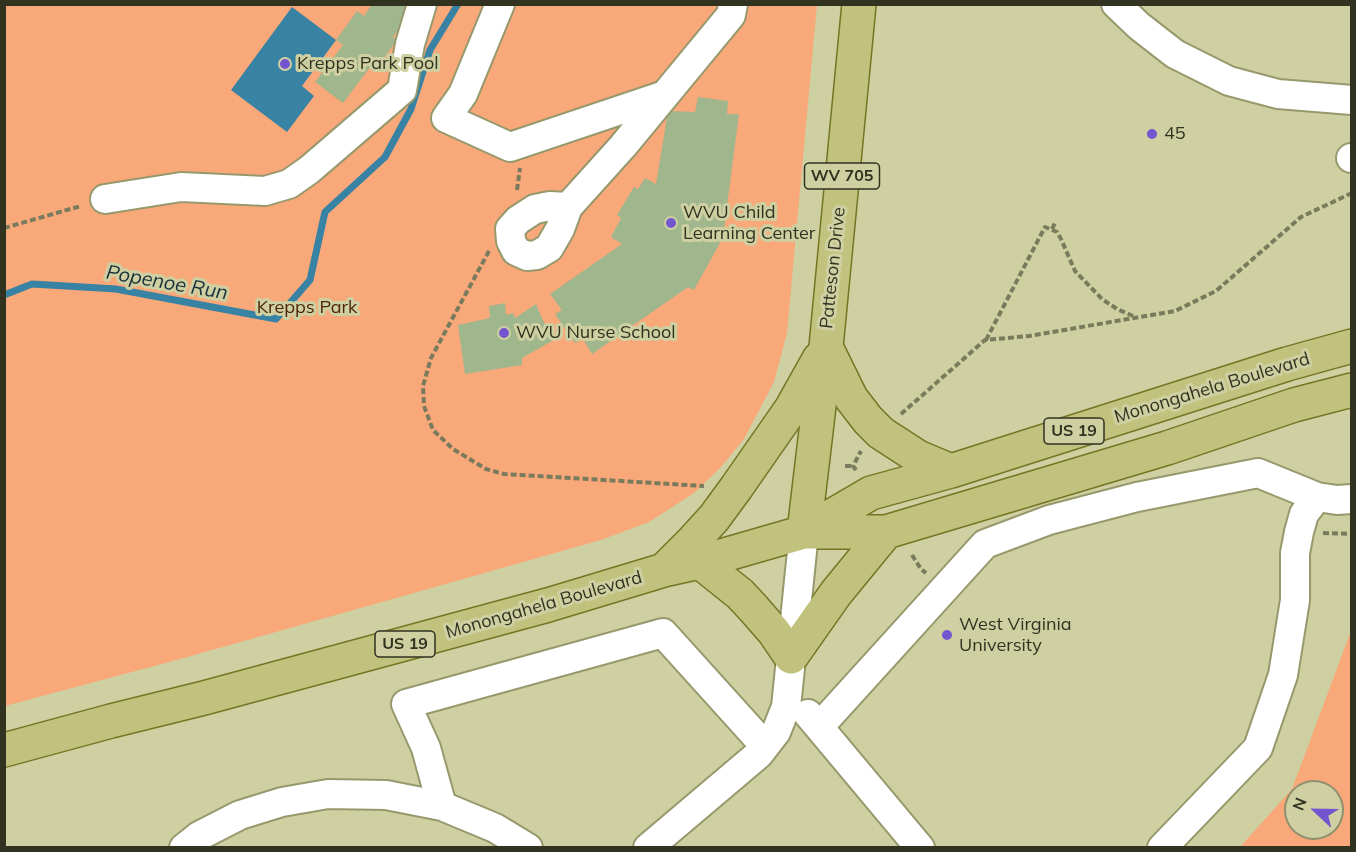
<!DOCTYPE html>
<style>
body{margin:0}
#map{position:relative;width:1356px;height:852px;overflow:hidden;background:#ced0a2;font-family:Mulish,sans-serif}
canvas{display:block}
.frame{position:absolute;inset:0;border:6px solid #313220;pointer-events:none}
.north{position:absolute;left:1284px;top:780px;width:60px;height:60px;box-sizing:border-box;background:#ced0a2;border:2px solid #8f916e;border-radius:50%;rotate:292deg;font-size:16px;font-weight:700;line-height:24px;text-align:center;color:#313220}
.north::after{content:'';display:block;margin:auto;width:21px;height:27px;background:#7356cf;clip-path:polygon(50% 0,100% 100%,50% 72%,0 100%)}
</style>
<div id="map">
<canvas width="1356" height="852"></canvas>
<div class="frame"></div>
<div class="north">N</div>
</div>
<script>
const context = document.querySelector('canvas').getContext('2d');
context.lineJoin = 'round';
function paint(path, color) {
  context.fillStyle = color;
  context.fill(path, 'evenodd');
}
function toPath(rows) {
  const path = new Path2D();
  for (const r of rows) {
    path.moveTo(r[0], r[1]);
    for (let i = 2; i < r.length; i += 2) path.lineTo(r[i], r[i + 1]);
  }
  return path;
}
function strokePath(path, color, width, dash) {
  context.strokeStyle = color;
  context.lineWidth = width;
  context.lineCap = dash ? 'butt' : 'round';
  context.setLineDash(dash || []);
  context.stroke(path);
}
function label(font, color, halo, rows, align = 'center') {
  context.font = font + ' Mulish,sans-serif';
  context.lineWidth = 6;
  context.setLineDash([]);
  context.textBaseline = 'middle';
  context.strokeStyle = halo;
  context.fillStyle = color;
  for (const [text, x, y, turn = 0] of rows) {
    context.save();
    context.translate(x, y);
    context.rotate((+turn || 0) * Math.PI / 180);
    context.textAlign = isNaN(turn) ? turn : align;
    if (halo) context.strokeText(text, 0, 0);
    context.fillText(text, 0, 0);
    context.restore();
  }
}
paint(toPath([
 [5,5,817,5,787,333,774,382,744,439,721,467,694,493,649,522,601,540,184,658,5,706],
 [1351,631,1351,847,1240,847,1292,789],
 [1296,792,1332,792,1332,828,1296,828]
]), '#f9a87a');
paint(toPath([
 [292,7,336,40,302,86,314,96,287,132,231,90]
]), '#3882a3');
strokePath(toPath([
 [4,295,32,284,116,289,276,319,310,280,325,212,385,157,411,109,430,50,458,4]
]), '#3882a3', 7);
paint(toPath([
 [372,4,417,4,393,37,397,40,376,69,371,66,343,103,315,82,343,45,336,40,357,11,364,16],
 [698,97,728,101,727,114,739,114,724,229,727,230,694,290,688,287,592,354,583,339,575,343,555,314,562,310,550,294,622,244,611,237,621,218,617,215,634,187,638,189,645,178,656,184,668,111,695,112],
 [505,303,506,315,513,313,515,318,536,304,552,341,522,358,522,365,465,374,458,325,490,318,489,306]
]), '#a0b68d');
const minor = toPath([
 [500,4,463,94,446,118,510,147,665,95],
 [1116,4,1139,26,1175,54,1229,81,1278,94,1352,100],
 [1351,158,1352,158],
 [105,199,181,187,265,191,289,184,309,170,402,90,410,44,422,4],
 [568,207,550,206,535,209,518,220,510,229,511,241,516,251,527,256,537,255,549,248,560,229,568,207,623,146,731,15,733,4],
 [808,714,920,848],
 [819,727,985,544,1049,520,1137,497,1258,473,1317,497,1337,500,1352,499],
 [442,806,426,748,406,704,663,633,765,746],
 [184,848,199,836,240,815,282,802,328,794,386,795,442,806,495,828,528,848],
 [648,848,759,754,776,732,786,707,804,532],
 [1162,848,1258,748,1283,675,1295,600,1295,553,1299,532,1304,514,1317,497]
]);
const major = toPath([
 [826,347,851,398,868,420,881,433,918,457,951,471],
 [804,532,826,347,859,4],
 [806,532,886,532,1167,448,1294,405,1352,390],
 [700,562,740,594,754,609,774,632,791,657,836,593,886,532],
 [664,570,693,541,714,518,736,488,791,409,819,359],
 [4,750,111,721,204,698,548,605,664,570,700,562,804,532,871,493,951,471,1287,364,1352,346]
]);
strokePath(minor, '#97996d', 32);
strokePath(major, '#747624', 36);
strokePath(toPath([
 [517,190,520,168],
 [4,228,81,206],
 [1052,229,1056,221],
 [489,251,431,358,423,386,424,406,433,430,453,449,486,469,504,474,704,486],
 [986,340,1045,227,1057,232,1061,239,1075,271,1102,299,1117,309,1133,316],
 [901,414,985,340,1029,336,1175,311,1216,291,1301,217,1352,193],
 [845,466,853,466],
 [856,470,853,466,861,451],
 [1323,533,1352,534],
 [912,555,921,569,926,573]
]), '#797b5c', 4, [6, 3]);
strokePath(minor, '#fff', 28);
strokePath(major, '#c1c27d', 33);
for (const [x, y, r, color] of [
 [285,64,6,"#7356cf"],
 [1152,134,6,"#7356cf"],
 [671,223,6,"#7356cf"],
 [504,333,6,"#7356cf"],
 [947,635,6,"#7356cf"]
]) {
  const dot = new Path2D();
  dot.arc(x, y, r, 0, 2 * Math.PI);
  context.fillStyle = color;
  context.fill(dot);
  strokePath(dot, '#ced0a2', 2);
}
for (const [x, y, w] of [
 [842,176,75],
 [1074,431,60],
 [405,644,60]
]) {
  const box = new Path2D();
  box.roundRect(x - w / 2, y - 13, w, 26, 4.5);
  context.fillStyle = '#ced0a2';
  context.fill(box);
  strokePath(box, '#313220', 1.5);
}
label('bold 16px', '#313220', null, [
 ["WV 705",842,176],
 ["US 19",1074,431],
 ["US 19",405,644]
]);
label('18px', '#313220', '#ced0a2', [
 ["Krepps Park Pool",297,64],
 ["45",1164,134],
 ["WVU Child",683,213],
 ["Learning Center",683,234],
 ["WVU Nurse School",516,333],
 ["West Virginia",959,625],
 ["University",959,646]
], 'left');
label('18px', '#313220', '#ced0a2', [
 ["Patteson Drive",833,268,-84],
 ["Monongahela Boulevard",1212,388,-17],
 ["Monongahela Boulevard",544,605,-16]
]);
label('18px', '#4e250b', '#ced0a2', [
 ["Krepps Park",307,308]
]);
label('italic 20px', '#182f3b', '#ced0a2', [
 ["Popenoe Run",167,283,10]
]);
</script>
